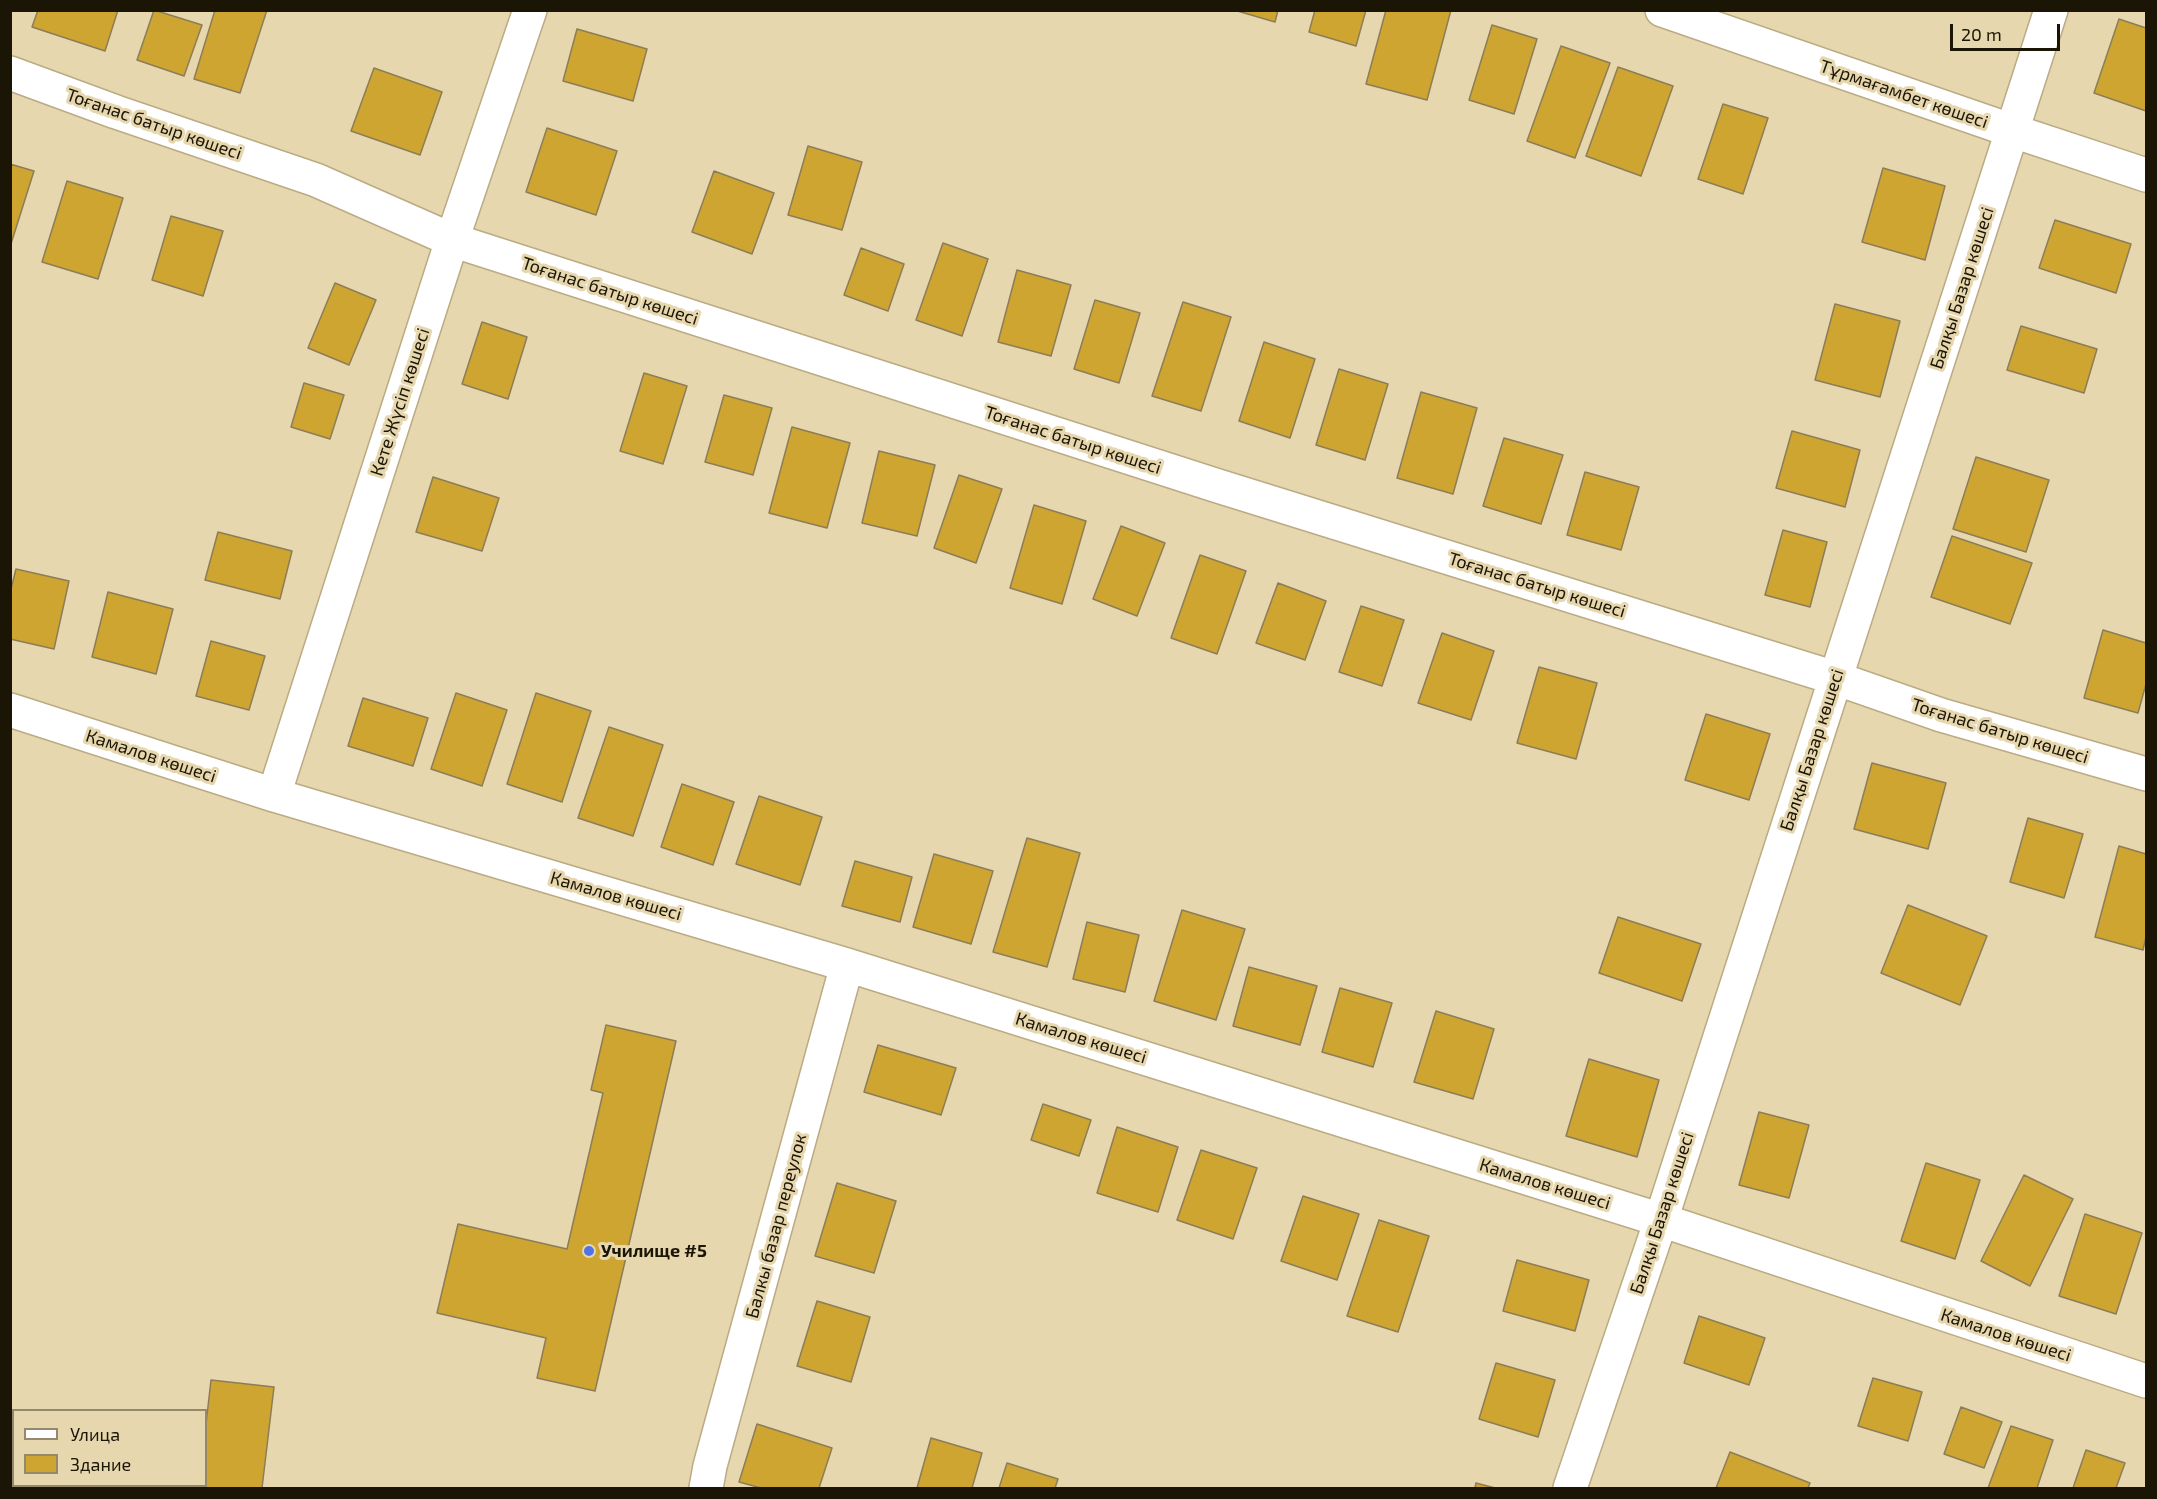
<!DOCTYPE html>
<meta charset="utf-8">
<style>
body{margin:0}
#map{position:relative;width:2157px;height:1499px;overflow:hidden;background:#e7d7ae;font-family:"Exo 2",sans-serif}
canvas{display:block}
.frame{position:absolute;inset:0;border:12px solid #1b1506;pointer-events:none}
.legend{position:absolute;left:12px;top:1409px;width:195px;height:78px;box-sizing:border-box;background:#e7d7ae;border:2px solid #95896b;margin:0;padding:8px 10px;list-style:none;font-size:18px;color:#1b1506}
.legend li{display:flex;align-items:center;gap:12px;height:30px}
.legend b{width:30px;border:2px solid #95896b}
.scale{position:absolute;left:1950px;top:24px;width:110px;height:27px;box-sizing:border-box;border:3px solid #1b1506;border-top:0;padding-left:8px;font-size:18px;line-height:21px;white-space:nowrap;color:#1b1506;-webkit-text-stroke:4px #e7d7ae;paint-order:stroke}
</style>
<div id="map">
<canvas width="2157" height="1499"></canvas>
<div class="frame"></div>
<ul class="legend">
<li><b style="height:8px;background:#fff"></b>Улица</li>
<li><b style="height:16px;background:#cea531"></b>Здание</li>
</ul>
<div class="scale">20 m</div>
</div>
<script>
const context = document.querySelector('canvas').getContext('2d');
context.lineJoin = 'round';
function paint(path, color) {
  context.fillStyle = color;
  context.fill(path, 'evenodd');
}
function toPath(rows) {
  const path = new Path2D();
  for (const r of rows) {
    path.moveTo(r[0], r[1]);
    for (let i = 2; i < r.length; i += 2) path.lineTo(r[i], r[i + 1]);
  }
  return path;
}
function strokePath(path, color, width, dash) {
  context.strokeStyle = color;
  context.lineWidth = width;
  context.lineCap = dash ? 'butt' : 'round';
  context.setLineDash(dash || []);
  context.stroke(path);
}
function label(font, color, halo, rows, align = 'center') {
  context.font = font + ' "Exo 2",sans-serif';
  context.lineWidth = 6;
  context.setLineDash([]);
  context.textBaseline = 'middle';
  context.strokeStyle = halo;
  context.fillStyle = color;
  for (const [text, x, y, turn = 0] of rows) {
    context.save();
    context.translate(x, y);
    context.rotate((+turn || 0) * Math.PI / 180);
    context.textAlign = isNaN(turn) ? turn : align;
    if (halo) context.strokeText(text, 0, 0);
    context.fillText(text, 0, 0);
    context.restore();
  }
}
const building = toPath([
 [38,10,118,10,105,51,32,27,38,10],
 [154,10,202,25,184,76,137,60,154,10],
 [215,10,267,10,240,93,194,79,215,10],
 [1234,10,1278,10,1275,22,1234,10],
 [1315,10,1366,10,1356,46,1309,32,1315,10],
 [1386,10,1451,10,1427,100,1366,84,1386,10],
 [2119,19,2146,28,2146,111,2094,93,2119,19],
 [1492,25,1537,39,1514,114,1469,100,1492,25],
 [577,29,647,49,633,101,563,81,577,29],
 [1561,46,1610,63,1575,158,1527,141,1561,46],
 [1618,67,1673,86,1641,176,1586,156,1618,67],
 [374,68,442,92,420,155,351,131,374,68],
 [1723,104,1768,118,1743,194,1698,179,1723,104],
 [547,128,617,151,596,215,526,192,547,128],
 [808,146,862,162,842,230,788,215,808,146],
 [10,164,34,171,10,247,10,164],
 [1883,168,1945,186,1925,260,1862,242,1883,168],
 [714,171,774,193,752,254,692,232,714,171],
 [67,181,123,198,98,279,42,262,67,181],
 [171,216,223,231,203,296,152,280,171,216],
 [2055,220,2131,244,2116,293,2039,268,2055,220],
 [943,243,988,259,962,336,916,320,943,243],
 [861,248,904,264,888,311,844,295,861,248],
 [1017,270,1071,285,1051,356,998,342,1017,270],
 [335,283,376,300,349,365,308,348,335,283],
 [1095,300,1140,313,1119,383,1074,369,1095,300],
 [1183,302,1231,317,1201,411,1152,396,1183,302],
 [1835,304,1900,321,1880,397,1815,380,1835,304],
 [482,322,527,337,508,399,462,384,482,322],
 [2021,326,2097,349,2084,393,2007,370,2021,326],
 [1264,342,1315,359,1290,438,1239,421,1264,342],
 [1339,369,1388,384,1365,460,1316,445,1339,369],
 [644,373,687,386,663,464,620,451,644,373],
 [304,383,344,395,330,439,291,427,304,383],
 [1421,392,1477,408,1453,494,1397,478,1421,392],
 [724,395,772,408,753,475,705,462,724,395],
 [792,427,850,443,827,528,769,513,792,427],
 [1792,431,1860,450,1845,507,1776,488,1792,431],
 [1504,438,1563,455,1541,524,1483,506,1504,438],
 [879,451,935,465,917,536,862,523,879,451],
 [1976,457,2049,480,2026,552,1953,529,1976,457],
 [1585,472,1639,487,1621,550,1567,535,1585,472],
 [959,475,1002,489,976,563,934,548,959,475],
 [433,477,499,498,482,551,416,532,433,477],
 [1034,505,1086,521,1062,604,1010,588,1034,505],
 [1121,526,1165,543,1137,616,1093,599,1121,526],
 [1783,530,1827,542,1810,607,1765,595,1783,530],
 [218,532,292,551,280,599,205,580,218,532],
 [1952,536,2032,563,2010,624,1931,597,1952,536],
 [1200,555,1246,571,1217,654,1171,638,1200,555],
 [16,569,69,581,54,649,10,639,10,593,16,569],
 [1278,583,1326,601,1305,660,1256,643,1278,583],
 [108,592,173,609,156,674,92,657,108,592],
 [1361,606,1404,620,1382,686,1339,672,1361,606],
 [2103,630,2146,643,2146,684,2138,713,2084,698,2103,630],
 [1442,633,1494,651,1471,720,1418,703,1442,633],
 [211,641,265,656,249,710,196,696,211,641],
 [1539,667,1597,683,1576,759,1517,743,1539,667],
 [456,693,507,710,482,786,431,769,456,693],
 [536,693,591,711,562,802,507,784,536,693],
 [363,698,428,718,413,766,348,746,363,698],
 [1706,714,1770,734,1749,800,1685,780,1706,714],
 [609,727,663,745,633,836,578,818,609,727],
 [1872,763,1946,783,1928,849,1854,829,1872,763],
 [682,784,734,802,713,865,661,847,682,784],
 [759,796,822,817,800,885,736,864,759,796],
 [2028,818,2083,834,2064,898,2010,882,2028,818],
 [1027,838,1080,853,1047,967,993,952,1027,838],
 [2119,846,2146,854,2146,937,2143,950,2095,937,2119,846],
 [934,854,993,871,971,944,913,927,934,854],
 [855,861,912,877,900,922,842,906,855,861],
 [1908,905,1987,936,1960,1005,1881,973,1908,905],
 [1182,910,1245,929,1216,1020,1154,1001,1182,910],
 [1618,917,1701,944,1682,1001,1599,973,1618,917],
 [1087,922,1139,935,1125,992,1073,979,1087,922],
 [1249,967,1317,986,1300,1045,1233,1026,1249,967],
 [1340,988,1392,1003,1373,1067,1322,1052,1340,988],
 [1436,1011,1494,1029,1473,1099,1414,1082,1436,1011],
 [606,1025,676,1041,595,1391,537,1378,546,1338,437,1313,458,1224,567,1249,603,1093,591,1090,606,1025],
 [878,1045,956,1068,941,1115,864,1092,878,1045],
 [1589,1059,1659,1080,1637,1157,1566,1136,1589,1059],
 [1043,1104,1091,1120,1079,1156,1031,1140,1043,1104],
 [1759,1112,1809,1125,1789,1198,1739,1185,1759,1112],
 [1117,1127,1178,1147,1158,1212,1097,1193,1117,1127],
 [1201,1150,1257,1168,1233,1239,1177,1220,1201,1150],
 [1926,1163,1980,1180,1955,1259,1901,1241,1926,1163],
 [2024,1175,2073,1199,2030,1286,1981,1261,2024,1175],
 [837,1183,896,1201,874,1273,815,1256,837,1183],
 [1303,1196,1359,1214,1337,1280,1281,1261,1303,1196],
 [2085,1214,2142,1233,2116,1314,2059,1296,2085,1214],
 [1379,1220,1429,1236,1398,1332,1347,1316,1379,1220],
 [1517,1260,1589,1280,1575,1331,1503,1311,1517,1260],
 [817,1301,870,1317,851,1382,797,1366,817,1301],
 [1699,1316,1765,1338,1749,1385,1684,1363,1699,1316],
 [1496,1363,1555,1380,1538,1437,1479,1419,1496,1363],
 [1873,1378,1922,1392,1908,1441,1858,1426,1873,1378],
 [211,1380,274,1387,262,1488,198,1488,198,1486,206,1486,206,1424,211,1380],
 [1961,1407,2002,1422,1984,1468,1944,1454,1961,1407],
 [757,1424,832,1448,819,1488,761,1488,739,1482,757,1424],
 [2011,1426,2053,1440,2037,1488,1988,1488,2011,1426],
 [931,1438,982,1453,972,1488,917,1488,931,1438],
 [2086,1450,2125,1463,2116,1488,2073,1488,2086,1450],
 [1730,1452,1810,1483,1808,1488,1716,1488,1730,1452],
 [1007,1463,1058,1479,1055,1488,999,1488,1007,1463],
 [1476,1483,1495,1488,1475,1488,1476,1483]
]);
paint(building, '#cea531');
strokePath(building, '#8c7d58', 1.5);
const minor = toPath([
 [1662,10,2013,131,2146,175],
 [10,73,116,112,316,180,452,240,1218,486,1835,678,1941,715,2146,774],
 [10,710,274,795,847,965,1661,1220,2146,1381],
 [274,795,452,240,530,10],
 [706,1488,710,1466,847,965],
 [1570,1488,1661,1220,2051,10]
]);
strokePath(minor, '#bbab84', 36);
strokePath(minor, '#fff', 33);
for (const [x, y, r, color] of [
 [589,1251,6,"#5272e6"]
]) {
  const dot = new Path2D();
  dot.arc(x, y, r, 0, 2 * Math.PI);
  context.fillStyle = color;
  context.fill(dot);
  strokePath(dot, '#e7d7ae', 2);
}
label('18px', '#1b1506', '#e7d7ae', [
 ["Тұрмағамбет көшесі",1904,94,19],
 ["Тоғанас батыр көшесі",154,124,19],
 ["Балқы Базар көшесі",1962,288,-72],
 ["Тоғанас батыр көшесі",610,291,18],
 ["Кете Жүсіп көшесі",400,402,-72],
 ["Тоғанас батыр көшесі",1073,440,18],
 ["Тоғанас батыр көшесі",1537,585,17],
 ["Тоғанас батыр көшесі",2000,731,17],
 ["Балқы Базар көшесі",1812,750,-72],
 ["Камалов көшесі",151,756,18],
 ["Камалов көшесі",616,896,16],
 ["Камалов көшесі",1081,1038,17],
 ["Камалов көшесі",1545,1184,17],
 ["Балқы Базар көшесі",1662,1213,-72],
 ["Балкы базар переулок",776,1226,-75],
 ["Камалов көшесі",2006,1335,18]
]);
label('bold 18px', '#1b1506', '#e7d7ae', [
 ["Училище #5",601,1251]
], 'left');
</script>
